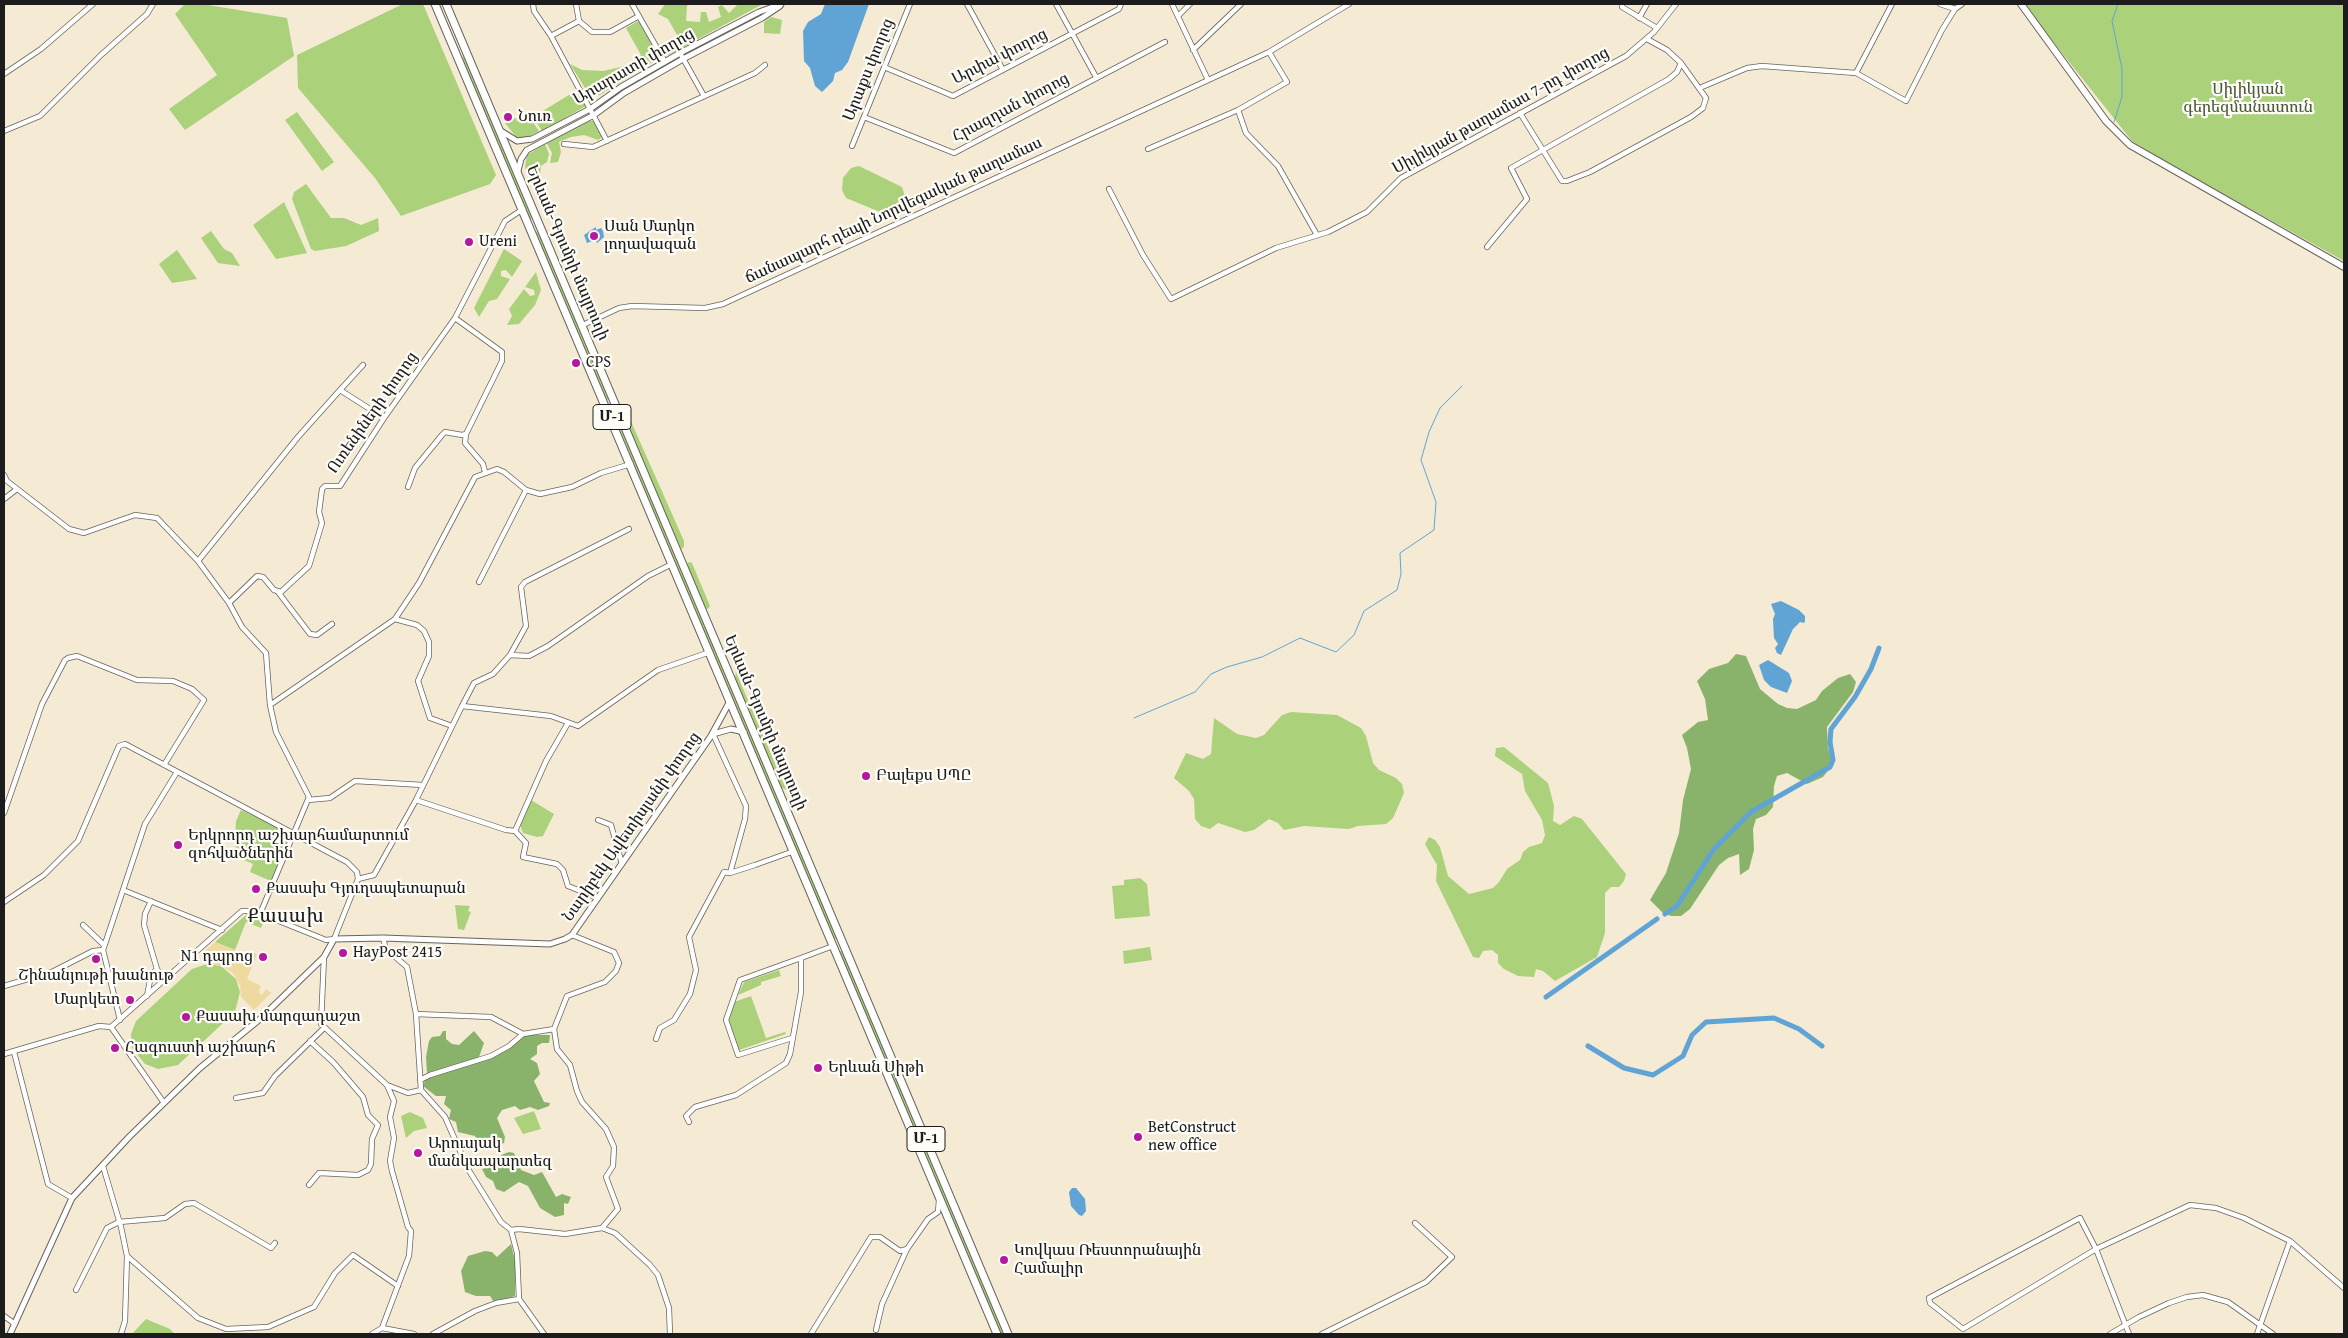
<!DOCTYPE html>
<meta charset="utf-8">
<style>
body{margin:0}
#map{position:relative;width:2348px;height:1338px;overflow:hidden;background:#f5ead4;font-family:"Gentium Book Plus",serif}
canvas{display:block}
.frame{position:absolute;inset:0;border:5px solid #1c1c1c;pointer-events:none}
</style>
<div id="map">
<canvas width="2348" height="1338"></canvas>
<div class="frame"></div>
</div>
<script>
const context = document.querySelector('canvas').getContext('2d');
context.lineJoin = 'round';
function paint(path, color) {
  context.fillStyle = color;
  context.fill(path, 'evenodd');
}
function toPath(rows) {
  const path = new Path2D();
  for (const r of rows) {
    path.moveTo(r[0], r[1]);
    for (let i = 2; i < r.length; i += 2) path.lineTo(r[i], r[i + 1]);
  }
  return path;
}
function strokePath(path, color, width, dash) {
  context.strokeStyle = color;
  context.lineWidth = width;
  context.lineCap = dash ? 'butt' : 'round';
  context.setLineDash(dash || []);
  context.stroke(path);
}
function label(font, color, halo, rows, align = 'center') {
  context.font = font + ' "Gentium Book Plus","Noto Serif Armenian",serif';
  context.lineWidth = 4.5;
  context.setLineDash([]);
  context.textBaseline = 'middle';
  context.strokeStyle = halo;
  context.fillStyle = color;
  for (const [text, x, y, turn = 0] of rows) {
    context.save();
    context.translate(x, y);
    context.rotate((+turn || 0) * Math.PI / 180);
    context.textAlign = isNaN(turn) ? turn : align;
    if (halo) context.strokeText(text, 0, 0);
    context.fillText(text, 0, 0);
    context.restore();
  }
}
paint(toPath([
 [185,4,202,4,287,18,294,56,185,130,169,109,217,75,175,14],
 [403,4,423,4,496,175,490,184,401,216,375,178,298,88,297,55],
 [665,4,689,4,687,6,686,21,700,22,701,12,706,12,709,22,721,17,718,7,722,5,729,13,738,4,763,4,668,55,663,51,669,52,682,44,668,19,658,14],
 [2023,4,2344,4,2344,261,2164,161,2132,141],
 [771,17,782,20,780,34,764,33,764,22],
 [640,20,659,58,600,95,590,96,570,64,582,70,603,71,621,67,634,61,641,55,626,28],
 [466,56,534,218,530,219,462,57],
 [577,90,586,106,542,131,533,117],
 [297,112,334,162,322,171,285,120],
 [516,118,517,121,523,119,533,122,539,131,524,139,517,138,505,123],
 [589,121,595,121,603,137,598,140,584,135,571,137,559,142,561,152,558,162,550,163,552,153,546,142],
 [545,144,549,154,547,162,541,166,540,175,530,180,525,167,527,155],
 [859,166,902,187,906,199,901,211,885,214,846,198,842,190,843,178,851,168],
 [306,184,331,218,344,218,361,225,378,218,379,231,346,246,315,251,311,249,292,199,294,192],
 [284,202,307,253,276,259,253,225],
 [539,230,611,399,607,400,536,232],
 [211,231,224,249,232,253,240,266,218,263,201,238],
 [504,249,522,261,512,277,506,270,501,271,501,276,510,279,497,299,489,301,479,317,474,308],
 [177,250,197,279,172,283,159,264],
 [536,272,541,290,535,305,519,324,507,325,512,316,509,309,524,289,530,296,535,295,534,290,525,287],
 [617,414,836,937,836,939,833,938,614,416],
 [629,417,684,541,684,547,681,549,625,420],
 [689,562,692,563,710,606,708,609,705,608,686,565],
 [736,672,783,782,792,788,799,799,793,793,780,787,735,679],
 [1291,712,1337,715,1361,728,1366,736,1373,763,1379,770,1396,778,1402,784,1404,793,1393,818,1386,824,1358,826,1349,829,1304,826,1284,830,1278,823,1269,819,1254,830,1245,832,1218,823,1210,829,1201,826,1195,819,1194,799,1189,791,1174,778,1186,753,1203,759,1211,754,1214,718,1237,734,1256,738,1264,735,1282,715],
 [1504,747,1548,783,1554,806,1553,821,1560,825,1574,816,1582,819,1626,874,1624,881,1619,887,1611,887,1605,893,1605,933,1597,957,1555,981,1543,971,1536,969,1534,977,1518,976,1504,969,1498,963,1498,955,1492,950,1483,951,1479,958,1473,957,1436,881,1437,865,1425,844,1429,837,1435,840,1440,847,1448,876,1469,894,1493,888,1499,882,1507,869,1520,860,1523,852,1529,847,1542,843,1545,835,1542,820,1525,791,1522,774,1495,756,1496,748],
 [531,800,554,814,543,836,537,837,523,833,520,825],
 [241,810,293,833,271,881,250,872,253,864,233,855,238,840,235,839,236,821],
 [1140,878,1147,884,1150,916,1115,919,1112,886,1124,885,1124,880],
 [455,905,470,906,468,911,471,912,464,930,458,929],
 [247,914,264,921,261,928,246,922,235,950,215,942],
 [1150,947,1152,960,1124,964,1123,951],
 [842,950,871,1018,1004,1334,1001,1334,839,952],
 [207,964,221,966,236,979,240,992,235,1012,178,1065,158,1069,145,1064,132,1048,131,1034,136,1021,192,969],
 [779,970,781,976,761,982,761,985,738,995,744,982],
 [751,996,766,1038,785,1032,786,1034,739,1050,728,1017,734,1002],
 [534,1111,541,1129,523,1134,514,1118],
 [410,1112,423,1118,427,1128,414,1131,406,1138,401,1116],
 [146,1319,170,1329,175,1334,132,1334]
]), '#acd17b');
paint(toPath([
 [1736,654,1746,656,1760,689,1778,704,1787,708,1797,709,1816,700,1822,691,1838,678,1850,674,1856,682,1853,692,1827,727,1828,748,1831,758,1829,769,1823,777,1807,784,1787,773,1777,776,1774,786,1773,807,1766,815,1756,819,1753,829,1754,850,1749,869,1740,875,1739,854,1728,858,1719,865,1690,909,1681,916,1671,916,1663,913,1650,900,1666,873,1679,833,1683,800,1691,769,1687,748,1682,735,1698,722,1708,720,1705,699,1697,681,1709,669,1728,663],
 [443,1031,446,1031,446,1039,452,1044,459,1045,474,1031,484,1043,479,1057,490,1058,526,1035,550,1035,549,1043,542,1043,537,1046,537,1054,530,1059,537,1063,540,1074,534,1081,544,1102,550,1103,549,1106,538,1110,530,1107,520,1110,515,1106,502,1110,497,1118,505,1137,504,1143,489,1149,481,1149,475,1136,458,1132,456,1122,449,1119,451,1110,444,1104,446,1096,436,1096,423,1086,427,1074,426,1057,429,1041,432,1037,440,1036],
 [509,1152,514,1153,521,1170,534,1175,542,1172,556,1197,562,1194,571,1197,568,1204,564,1203,564,1215,555,1217,540,1208,528,1186,519,1182,504,1192,496,1189,493,1181,486,1177,482,1169,501,1164,503,1162,501,1155],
 [511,1244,515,1261,515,1296,494,1302,490,1296,476,1296,465,1292,461,1271,468,1256,485,1251,492,1252,497,1257]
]), '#89b36b');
paint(toPath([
 [215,942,246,955,249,951,257,954,247,979,261,986,259,992,262,995,266,989,271,993,254,1010,241,997,240,985,233,973,221,966,211,964,204,952]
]), '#eeda9e');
paint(toPath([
 [825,4,869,4,848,62,842,70,835,73,833,81,822,92,815,86,810,68,804,61,803,31,808,22,821,14],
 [596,227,596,230,601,228,603,231,604,237,597,243,595,240,587,243,584,235],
 [1781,601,1799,610,1805,616,1805,621,1804,623,1800,622,1793,629,1781,655,1777,653,1775,648,1778,644,1774,638,1773,619,1775,614,1771,604],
 [1768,660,1789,673,1792,681,1787,693,1771,687,1764,680,1759,665],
 [1072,1188,1076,1188,1085,1199,1086,1211,1082,1216,1079,1215,1071,1206,1069,1192]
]), '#60a4d5');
strokePath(toPath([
 [2114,122,2122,97,2122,69,2112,21,2118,4],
 [1134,718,1195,692,1211,674,1227,667,1262,657,1300,638,1336,652,1354,635,1364,611,1397,590,1401,574,1400,553,1434,530,1436,502,1421,460,1429,432,1440,408,1462,386]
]), '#60a4d5', 1);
strokePath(toPath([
 [1665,914,1677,906,1714,849,1751,812,1830,767,1833,760,1830,742,1831,729,1855,697,1871,669,1879,648],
 [1546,997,1657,919],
 [1588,1046,1624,1068,1653,1075,1683,1056,1692,1035,1706,1022,1774,1018,1799,1029,1822,1046]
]), '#60a4d5', 5);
const minor = toPath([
 [533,4,534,11,551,36,607,141],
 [576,4,579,21,592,32,610,32,639,16],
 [632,4,665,62],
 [967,4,1003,70],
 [1056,4,1096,77],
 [1172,4,1208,80],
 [1622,4,1622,7,1657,28],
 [1940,4,1955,9],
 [1178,16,1190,4],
 [1639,18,1647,4],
 [551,36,579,21],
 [1193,50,1241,4],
 [680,53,704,96],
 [884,67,953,96,1119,9,1121,4],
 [1856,73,1892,4],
 [4,74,41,49,93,4],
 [1702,87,1747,68,1762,66,1856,73,1906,101,1942,30,1955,9,1962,4],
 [1238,110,1246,133,1278,166,1317,235],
 [1520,113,1562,181,1567,181,1590,172,1691,117,1703,108,1706,98,1681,63,1667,50,1647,39],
 [864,117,954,153,1165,42],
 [4,131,40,116,101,55,147,14,153,4],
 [564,144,593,147,755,73,765,65],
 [852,146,910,4],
 [1148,149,1238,110,1287,82,1269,52],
 [1109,189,1143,255,1171,299,1276,248,1328,232,1367,212,1401,178,1626,56,1654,32,1676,4],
 [1487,247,1527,199,1511,168,1669,79,1677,72,1681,63],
 [583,325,619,308,632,306,705,308,723,304,1269,52,1349,4],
 [340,390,363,365],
 [466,434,465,443,483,464,485,472],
 [4,475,7,481,69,529,84,533,135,515,157,518,198,561,229,603,242,627,266,653,270,705,276,732,309,797,260,914],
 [408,487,415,468,442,435,445,432,462,435,466,434,502,361,502,352,455,318],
 [4,499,17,489],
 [198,561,298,437,340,390,384,418],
 [479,582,526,490],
 [278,592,310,634,317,635,332,624],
 [229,603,257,576,263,577,274,590,281,592,309,566,322,523,319,512,322,489,325,486,340,486,384,418,455,318,505,221,523,209],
 [395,619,417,625,424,631,429,642,429,656,418,681,430,718,452,726],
 [510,655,526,626,521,587,525,582,629,529],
 [270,705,395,619,419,583,475,477,497,469,504,472,526,490,540,494,572,487,601,473,631,464],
 [462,706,474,683,493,674,510,655,529,656,548,646,648,576,672,564],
 [713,734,746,806,745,819,730,873],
 [308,800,330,798,355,781,423,785],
 [416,800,506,830,515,831,526,843,523,857,557,864,563,870,568,886,598,898],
 [4,813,42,704,65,660,68,658,77,656,137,680,173,681,192,689,204,700,164,765],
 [598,820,611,825,622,864],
 [515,831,546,761,568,723],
 [358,879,374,875,416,800,462,706,551,716,578,726,658,670,710,652],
 [123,890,222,930],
 [151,901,145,914,144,925,157,969,164,981],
 [4,902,44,875,78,841,119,746,125,744,347,862,357,872,358,879],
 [83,925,104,945],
 [383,938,386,949,407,967,416,1014,421,1090],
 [103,950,145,824,177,772],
 [103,950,120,1020],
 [324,957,321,1024,387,1085,408,1093,421,1090],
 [4,986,52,972,93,951,103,950],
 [147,996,151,975,157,969],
 [416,1014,491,1017,523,1034,554,1029,567,996,605,982,616,971,619,963,614,952,572,935],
 [111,1027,164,1103],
 [792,1038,738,1055,726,1020,740,980,801,958],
 [656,1039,660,1028,674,1020,690,994,696,970,689,937,724,872,730,873,755,865,794,851],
 [14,1052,48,1184,72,1198],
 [4,1054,99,1026,111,1027,242,911,254,911,326,940,334,939,358,879],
 [420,1080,430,1075,491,1056,509,1046,523,1034],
 [421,1090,445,1117,468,1169,501,1222,511,1230],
 [236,1098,263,1093,275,1076,324,1028],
 [689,1122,686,1116,695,1107,736,1095,786,1063,790,1054,801,992,801,958,833,946],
 [103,1166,121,1227,127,1256,125,1321,121,1334],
 [309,1185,319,1173,358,1175,368,1170,371,1164,372,1139,378,1125,368,1115,363,1097,333,1062,310,1041],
 [602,1228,615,1233,650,1265,658,1275,669,1308,670,1334],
 [511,1230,519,1229,565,1234,602,1228,618,1209,606,1177,613,1166,614,1147,606,1129,582,1102,577,1091,570,1065,557,1049,554,1029],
 [127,1256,198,1318,226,1329,268,1327,314,1307,335,1273,353,1255,398,1286],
 [76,1290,107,1228,119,1222,165,1218,185,1204,194,1203,271,1248,275,1243],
 [519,1299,544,1334],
 [4,1316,15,1324],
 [382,1328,409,1256,411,1231,408,1227,392,1171,390,1161,394,1138,390,1117,394,1101,387,1085],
 [876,1330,882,1304,907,1249,928,1219,938,1212,939,1200],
 [372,1334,382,1328,414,1334],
 [433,1334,475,1311,496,1303,519,1299,517,1253,511,1230],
 [811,1334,871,1237,880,1237,900,1251,907,1249],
 [1322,1334,1426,1282,1452,1257,1415,1223],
 [2110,1334,2139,1317,2169,1303,2187,1297,2203,1295,2228,1302,2273,1334],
 [2129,1334,2096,1249,2080,1218,1929,1298,1930,1303,1963,1329,2096,1249,2190,1205,2216,1208,2244,1218,2290,1241,2344,1288],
 [2257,1334,2290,1241]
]);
const tertiary = toPath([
 [501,131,517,141,532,139,590,109,621,87,680,53,759,12,781,4],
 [518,171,521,159,527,150,594,115,624,93,683,59,762,18,780,6],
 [713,734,731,729,744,732],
 [10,1334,72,1198,130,1136,200,1068,260,1019,324,957,334,939,383,938,550,944,565,939,572,935,711,736,730,701]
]);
const secondary = toPath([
 [2021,4,2106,121,2130,145,2344,267]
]);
const trunk = toPath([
 [435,4,997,1334],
 [446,4,1008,1334]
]);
strokePath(minor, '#68645c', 6);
strokePath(tertiary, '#68645c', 7);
strokePath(secondary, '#68645c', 8);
strokePath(trunk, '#68645c', 9);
strokePath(minor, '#fff', 4.5);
strokePath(tertiary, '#fff', 5);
strokePath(secondary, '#fff', 6);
strokePath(trunk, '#fff', 7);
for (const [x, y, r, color] of [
 [508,117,5,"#b5179e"],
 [594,236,5,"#b5179e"],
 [469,242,5,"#b5179e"],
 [576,363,5,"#b5179e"],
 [866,776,5,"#b5179e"],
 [178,845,5,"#b5179e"],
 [256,889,5,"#b5179e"],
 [343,953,5,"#b5179e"],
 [263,957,5,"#b5179e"],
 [96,959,5,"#b5179e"],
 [130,1000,5,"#b5179e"],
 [186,1017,5,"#b5179e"],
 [115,1048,5,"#b5179e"],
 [818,1068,5,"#b5179e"],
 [1138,1137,5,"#b5179e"],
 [418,1153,5,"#b5179e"],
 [1004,1260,5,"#b5179e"]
]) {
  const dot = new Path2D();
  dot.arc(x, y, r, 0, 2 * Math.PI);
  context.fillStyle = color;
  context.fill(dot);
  strokePath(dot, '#fdfcf7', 2);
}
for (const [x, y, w] of [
 [612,417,38],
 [926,1139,38]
]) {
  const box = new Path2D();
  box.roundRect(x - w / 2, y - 12.5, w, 25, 4);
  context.fillStyle = '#fdfcf7';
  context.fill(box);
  strokePath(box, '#1c1c1c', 1);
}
label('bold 15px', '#1c1c1c', null, [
 ["Մ-1",612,417],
 ["Մ-1",926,1139]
]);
label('16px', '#1c1c1c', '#fdfcf7', [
 ["Արփա փողոց",1000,57,-27],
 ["Արարատի փողոց",634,67,-30],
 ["Արաքս փողոց",869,70,-68],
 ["Հրազդան փողոց",1011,108,-28],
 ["Սիլիկյան թաղամաս 7-րդ փողոց",1501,111,-29],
 ["ճանապարհ դեպի Նորվեգական թաղամաս",894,211,-25],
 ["Երևան-Գյումրի մայրուղի",567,253,67],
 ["Ուռենիների փողոց",373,413,-55],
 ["Երևան-Գյումրի մայրուղի",765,723,67],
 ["Նարիբեկ Ավետիսյանի փողոց",632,827,-55]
]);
label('16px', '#4e5b3d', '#fdfcf7', [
 ["Սիլիկյան",2248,90],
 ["գերեզմանատուն",2248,108]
]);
label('16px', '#1c1c1c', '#fdfcf7', [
 ["Նուռ",518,117],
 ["Սան Մարկո",604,227],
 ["լողավազան",604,245],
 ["Ureni",479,242],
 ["CPS",586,363],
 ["Բալեքս ՍՊԸ",876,776],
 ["Երկրորդ աշխարհամարտում",188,836],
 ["զոհվածներին",188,854],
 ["Քասախ Գյուղապետարան",266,889],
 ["HayPost 2415",353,953],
 ["N1 դպրոց",253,957,"right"],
 ["Շինանյութի խանութ",96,976,"center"],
 ["Մարկետ",120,1000,"right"],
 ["Քասախ մարզադաշտ",196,1017],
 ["Հագուստի աշխարհ",125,1048],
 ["Երևան Սիթի",828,1068],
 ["BetConstruct",1148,1128],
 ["new office",1148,1146],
 ["Արուսյակ",428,1144],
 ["մանկապարտեզ",428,1162],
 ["Կովկաս Ռեստորանային",1014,1251],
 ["Համալիր",1014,1269]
], 'left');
context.letterSpacing = '1px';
label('19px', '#1c1c1c', '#fdfcf7', [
 ["Քասախ",286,917]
]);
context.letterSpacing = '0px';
</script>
